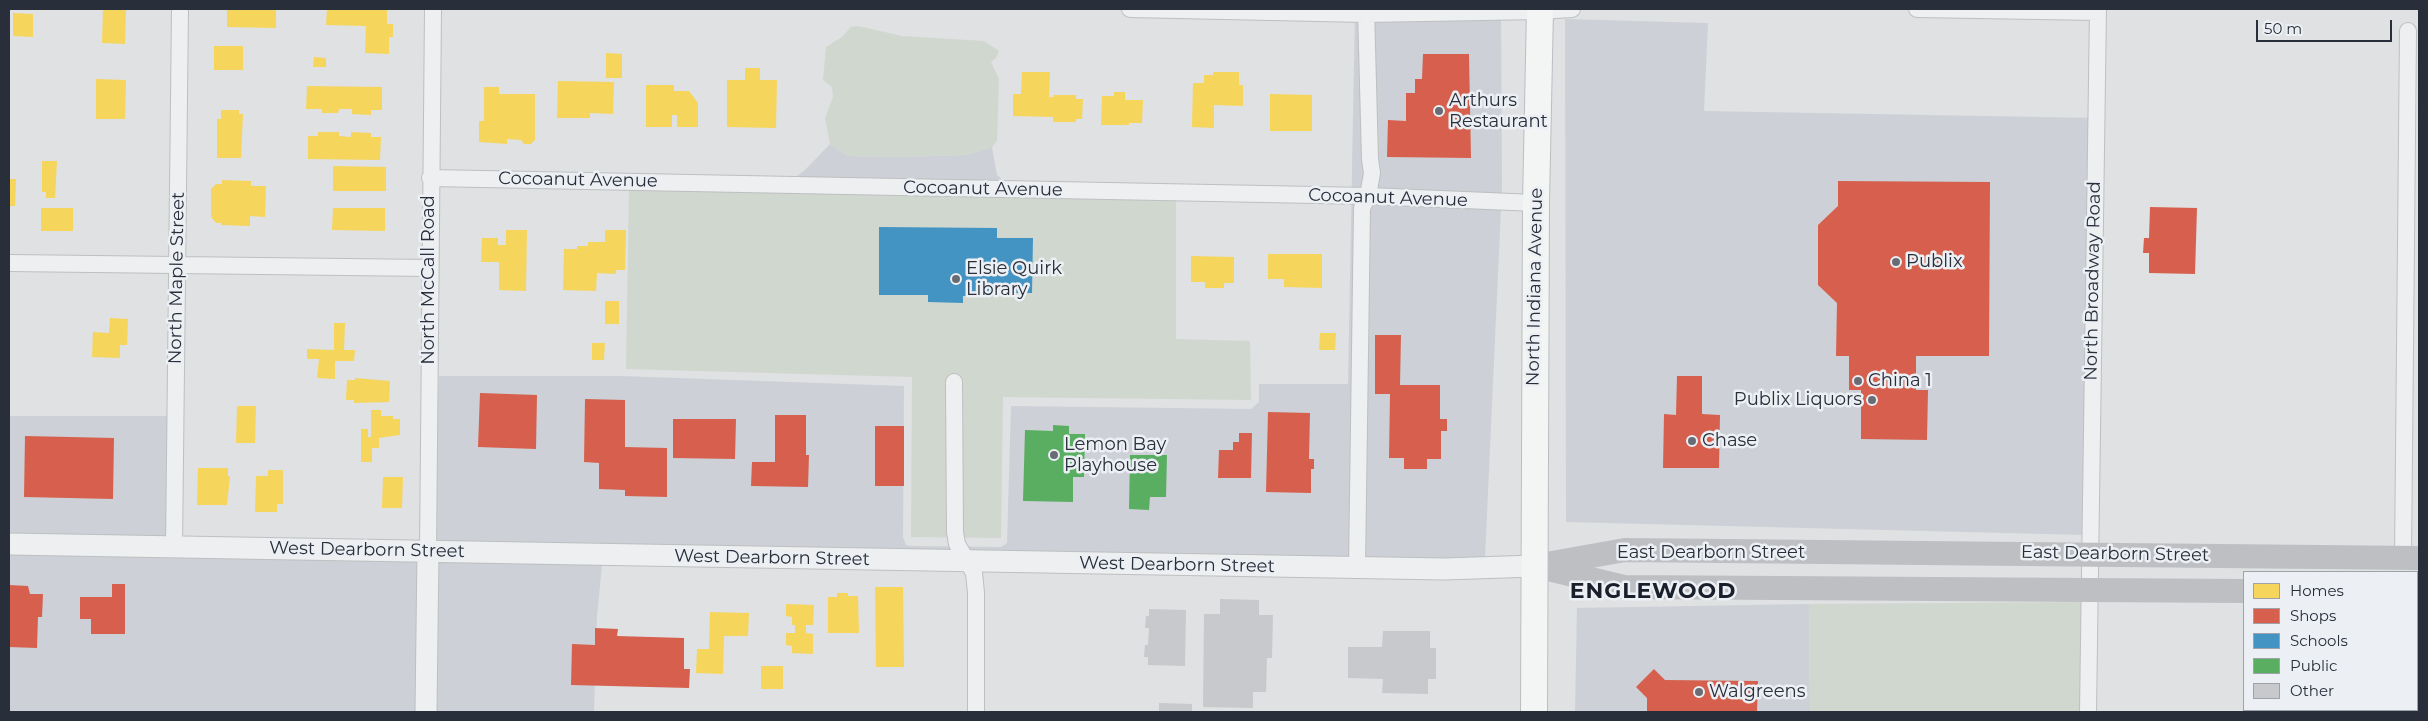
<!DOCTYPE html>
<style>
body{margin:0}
#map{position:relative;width:2428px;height:721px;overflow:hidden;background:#dfe1e3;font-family:Montserrat,sans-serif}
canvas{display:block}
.frame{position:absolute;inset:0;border:10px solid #282e3a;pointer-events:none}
.legend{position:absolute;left:2243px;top:571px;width:175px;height:140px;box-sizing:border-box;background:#eceff3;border:1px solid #9ea2a9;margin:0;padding:6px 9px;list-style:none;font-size:15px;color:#282e3a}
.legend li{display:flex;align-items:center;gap:10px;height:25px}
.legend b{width:25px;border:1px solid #9ea2a9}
.scale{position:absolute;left:2256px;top:20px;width:136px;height:22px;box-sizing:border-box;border:2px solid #282e3a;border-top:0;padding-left:6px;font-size:15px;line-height:18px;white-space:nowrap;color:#282e3a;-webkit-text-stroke:4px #eceff3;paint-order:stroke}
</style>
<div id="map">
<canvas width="2428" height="721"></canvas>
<div class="frame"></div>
<ul class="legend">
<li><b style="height:14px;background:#f6d55c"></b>Homes</li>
<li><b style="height:14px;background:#d6604d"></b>Shops</li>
<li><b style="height:14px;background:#4393c3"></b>Schools</li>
<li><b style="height:14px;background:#5aae61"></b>Public</li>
<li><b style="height:14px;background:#c7c9cc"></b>Other</li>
</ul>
<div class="scale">50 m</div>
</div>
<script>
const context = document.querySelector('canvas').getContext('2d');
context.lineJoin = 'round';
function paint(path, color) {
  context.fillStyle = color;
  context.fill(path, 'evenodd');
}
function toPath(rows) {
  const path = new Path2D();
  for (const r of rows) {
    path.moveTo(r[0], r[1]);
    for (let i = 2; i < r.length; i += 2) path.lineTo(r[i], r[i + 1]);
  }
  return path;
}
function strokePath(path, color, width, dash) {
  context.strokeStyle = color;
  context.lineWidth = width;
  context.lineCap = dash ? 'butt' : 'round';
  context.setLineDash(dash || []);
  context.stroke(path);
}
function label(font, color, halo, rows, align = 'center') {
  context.font = font + ' Montserrat,sans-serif';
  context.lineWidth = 5;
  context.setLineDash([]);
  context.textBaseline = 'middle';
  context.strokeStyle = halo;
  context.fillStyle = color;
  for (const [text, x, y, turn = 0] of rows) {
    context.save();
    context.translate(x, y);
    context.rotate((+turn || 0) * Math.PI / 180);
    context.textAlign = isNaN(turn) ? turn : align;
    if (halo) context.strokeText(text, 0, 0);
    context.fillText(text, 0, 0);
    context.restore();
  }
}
paint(toPath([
 [1355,9,1501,9,1502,186,1485,558,1444,559,431,541,439,376,621,376,904,386,903,537,906,545,911,546,1001,547,1007,543,1011,406,1251,409,1259,402,1259,384,1348,384],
 [1565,19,1708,23,1704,111,2097,118,2084,434,2085,535,1566,522],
 [830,144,848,156,900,157,966,155,992,147,997,175,1013,189,786,184,805,170],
 [9,416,179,416,175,537,9,533],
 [9,554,419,562,416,712,9,712],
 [438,562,602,565,597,616,594,712,435,712],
 [1809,604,1810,712,1575,712,1577,608]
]), '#cdd0d6');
paint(toPath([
 [858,26,902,36,984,41,999,51,996,58,991,62,999,79,997,141,992,147,966,155,900,157,848,156,830,144,825,118,833,97,832,87,823,80,826,47,842,37,851,27],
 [629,190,1176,201,1176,339,1250,341,1251,400,1003,397,1001,538,911,537,912,377,626,369],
 [2086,602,2088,712,1810,712,1809,604]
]), '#d0d7cf');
paint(toPath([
 [103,9,126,9,125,44,102,43],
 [227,9,276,9,276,28,227,27],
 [327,9,387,9,387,24,393,24,393,37,389,37,389,54,365,53,366,26,326,25],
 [13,13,33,14,33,37,13,36],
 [214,46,243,46,243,70,214,70],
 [606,53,622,54,622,78,606,78],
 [314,57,326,58,326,67,313,67],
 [745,68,760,68,760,80,777,80,776,128,727,127,727,80,745,80],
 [1022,72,1050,72,1049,97,1054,97,1054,95,1076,95,1076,99,1083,99,1082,119,1076,119,1076,122,1053,122,1053,117,1013,116,1013,94,1021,94],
 [1213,72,1239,72,1239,85,1243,85,1243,106,1214,105,1214,128,1192,127,1193,83,1204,83,1204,75,1213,75],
 [96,79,126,80,125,119,96,119],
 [558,81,614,82,613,114,590,113,590,118,557,118],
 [646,85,674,85,674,91,689,91,698,103,698,127,677,127,677,115,672,115,672,127,646,127],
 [307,86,382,87,382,110,371,110,371,115,352,114,352,109,339,109,338,113,322,113,322,109,306,109],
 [484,87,499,87,499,94,535,94,535,140,531,144,524,144,521,140,507,139,507,144,479,142,479,121,484,121],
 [1114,92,1125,92,1125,100,1143,100,1142,123,1129,123,1129,125,1101,125,1102,96,1114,96],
 [1270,94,1312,95,1312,131,1270,131],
 [221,110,239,110,239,114,243,114,241,158,217,158,217,119,221,119],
 [318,132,339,132,339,136,351,137,351,132,371,133,371,137,381,137,380,160,308,159,308,136,318,136],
 [42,161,57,161,55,198,46,198,46,192,42,192],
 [333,166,386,167,386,191,333,191],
 [9,179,16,179,15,206,9,206],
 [222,180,251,181,251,186,266,186,265,217,250,216,250,226,221,225,221,223,216,223,211,217,211,189,216,184,222,184],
 [41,208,73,208,73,231,41,231],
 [333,208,385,208,385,231,332,230],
 [506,230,527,230,526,291,499,290,499,262,481,262,482,238,498,238,498,245,506,245],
 [605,230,626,230,625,270,616,270,616,274,597,273,596,291,563,290,564,249,577,249,577,246,588,246,588,242,605,242],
 [1268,254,1322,254,1322,288,1284,287,1284,279,1268,279],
 [1191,256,1234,257,1234,283,1224,283,1224,288,1205,288,1205,282,1191,282],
 [605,301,619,301,619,324,605,324],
 [110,318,128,319,127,345,120,345,120,358,92,357,93,332,109,333],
 [334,323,345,323,344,350,355,350,354,361,335,361,335,379,317,378,319,359,307,359,307,349,334,350],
 [1320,333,1336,333,1335,350,1319,350],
 [592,343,605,343,604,360,592,360],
 [355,378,390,381,389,402,354,403,354,400,346,400,347,380,355,380],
 [237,406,256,406,255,443,236,443],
 [371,410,381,410,381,416,393,416,393,419,400,419,400,435,379,438,379,448,372,448,372,462,361,462,361,429,368,429,368,437,371,437],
 [198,468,228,468,228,476,230,476,227,505,197,505],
 [268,470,283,470,283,504,277,504,277,512,255,512,256,476,268,476],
 [383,477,403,477,402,508,382,508],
 [875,587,903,587,904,667,876,667],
 [837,593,848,593,848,596,858,596,859,633,828,633,828,597,837,597],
 [786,604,814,605,813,625,806,625,806,633,813,634,813,654,792,653,792,646,786,645,786,633,795,633,795,625,792,625,792,617,786,616],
 [710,612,749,613,748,636,724,636,723,674,696,673,697,649,709,649],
 [761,666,783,666,783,689,761,689]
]), '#f6d55c');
paint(toPath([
 [1423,54,1469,54,1471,158,1387,157,1388,120,1406,121,1406,93,1415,93,1415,79,1422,79],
 [1838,181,1990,182,1989,356,1916,356,1916,390,1928,390,1927,440,1861,439,1861,390,1849,390,1849,356,1836,356,1837,303,1818,285,1818,225,1838,206],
 [2150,207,2197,208,2195,274,2149,273,2149,253,2143,253,2144,238,2149,238],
 [1375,335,1401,335,1400,385,1440,385,1440,419,1447,419,1447,431,1441,431,1441,459,1427,459,1427,469,1404,469,1404,458,1389,458,1390,394,1375,394],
 [1677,376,1702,376,1702,414,1720,415,1719,468,1663,468,1664,414,1676,415],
 [480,393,537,395,536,449,478,447],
 [585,399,625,400,625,447,667,448,667,497,625,496,625,490,599,489,599,463,584,462],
 [1268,412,1310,413,1309,459,1314,459,1314,469,1311,469,1311,493,1266,492],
 [775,415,806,415,806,455,809,455,808,487,751,486,752,462,775,462],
 [673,419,736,419,735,459,673,458],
 [875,426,904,426,904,486,875,486],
 [1239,433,1252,433,1251,478,1218,478,1219,450,1233,450,1233,442,1239,442],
 [25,436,114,438,113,499,24,497],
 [112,584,125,584,125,634,91,634,91,619,80,619,80,597,112,597],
 [9,585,28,586,30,594,43,594,42,617,38,617,37,648,9,647],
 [595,628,618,629,617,636,684,638,684,669,690,669,689,688,571,685,572,644,595,645],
 [1654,669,1665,680,1758,681,1757,712,1647,712,1647,698,1636,687]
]), '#d6604d');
paint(toPath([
 [879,227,997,228,997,238,1033,238,1032,293,997,293,997,296,963,296,963,303,928,302,928,295,879,295]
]), '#4393c3');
paint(toPath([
 [1053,425,1069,426,1069,434,1085,434,1084,477,1073,477,1073,502,1023,501,1025,430,1053,431],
 [1130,455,1167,455,1166,497,1150,497,1149,510,1129,509]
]), '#5aae61');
paint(toPath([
 [1220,599,1259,600,1259,615,1273,615,1272,658,1267,658,1266,692,1253,692,1253,708,1203,707,1204,614,1220,614],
 [1149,609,1186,610,1185,666,1148,665,1148,657,1144,657,1145,645,1148,645,1149,628,1145,628,1146,616,1149,616],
 [1383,631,1430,631,1430,648,1436,648,1436,679,1428,679,1428,694,1382,693,1383,679,1348,678,1348,647,1382,647],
 [1159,703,1192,704,1192,712,1159,712]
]), '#c7c9cc');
const minor = toPath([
 [1130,9,1366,14,1540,11,1572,9],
 [1917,9,2098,12],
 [430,178,1368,196,1536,203],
 [9,263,429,268],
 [954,382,955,532,957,544,974,573,976,593,976,712],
 [174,547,180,9],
 [428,551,433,9],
 [2403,558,2408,31],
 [1357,568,1362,208,1368,196,1372,173,1370,159,1366,9],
 [2088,712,2098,9]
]);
const tertiary = toPath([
 [9,544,1444,569,1535,566],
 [426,712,428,551]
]);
const primary = toPath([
 [1534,712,1536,203,1540,9]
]);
strokePath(minor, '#bdbfc1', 18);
strokePath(tertiary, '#bdbfc1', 23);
strokePath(primary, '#bbbec1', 28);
strokePath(minor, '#eeeff0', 16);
strokePath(tertiary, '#eeeff0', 21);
strokePath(toPath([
 [1535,566,1625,550,2419,558],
 [1544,568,1624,587,2244,591],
 [2417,594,2419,594]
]), '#bdbfc3', 24);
strokePath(primary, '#f3f4f4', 26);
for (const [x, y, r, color] of [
 [1439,111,5,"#686d75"],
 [1896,262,5,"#686d75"],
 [956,279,5,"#686d75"],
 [1858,381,5,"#686d75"],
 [1872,400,5,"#686d75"],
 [1692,441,5,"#686d75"],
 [1054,455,5,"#686d75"],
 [1699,692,5,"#686d75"]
]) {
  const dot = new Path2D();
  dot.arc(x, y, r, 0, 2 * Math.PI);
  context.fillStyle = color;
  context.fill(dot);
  strokePath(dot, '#eceff3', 2);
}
label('18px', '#282e3a', '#eceff3', [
 ["Arthurs",1449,101],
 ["Restaurant",1449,122],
 ["Publix",1906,262],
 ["Elsie Quirk",966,269],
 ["Library",966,290],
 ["China 1",1868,381],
 ["Publix Liquors",1862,400,"right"],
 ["Chase",1702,441],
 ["Lemon Bay",1064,445],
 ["Playhouse",1064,466],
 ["Walgreens",1709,692]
], 'left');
label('18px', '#282e3a', '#eceff3', [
 ["Cocoanut Avenue",578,180,1],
 ["Cocoanut Avenue",983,189,1],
 ["Cocoanut Avenue",1388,198,2],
 ["North Maple Street",177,278,-89],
 ["North McCall Road",429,280,-90],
 ["North Broadway Road",2093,281,-89],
 ["North Indiana Avenue",1535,287,-89],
 ["West Dearborn Street",367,550,1],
 ["East Dearborn Street",1711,553],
 ["East Dearborn Street",2115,554,1],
 ["West Dearborn Street",772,558,1],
 ["West Dearborn Street",1177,565,1]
]);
context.letterSpacing = '1px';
label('bold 22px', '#1a202b', '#eceff3', [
 ["ENGLEWOOD",1653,592]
]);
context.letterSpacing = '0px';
</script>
